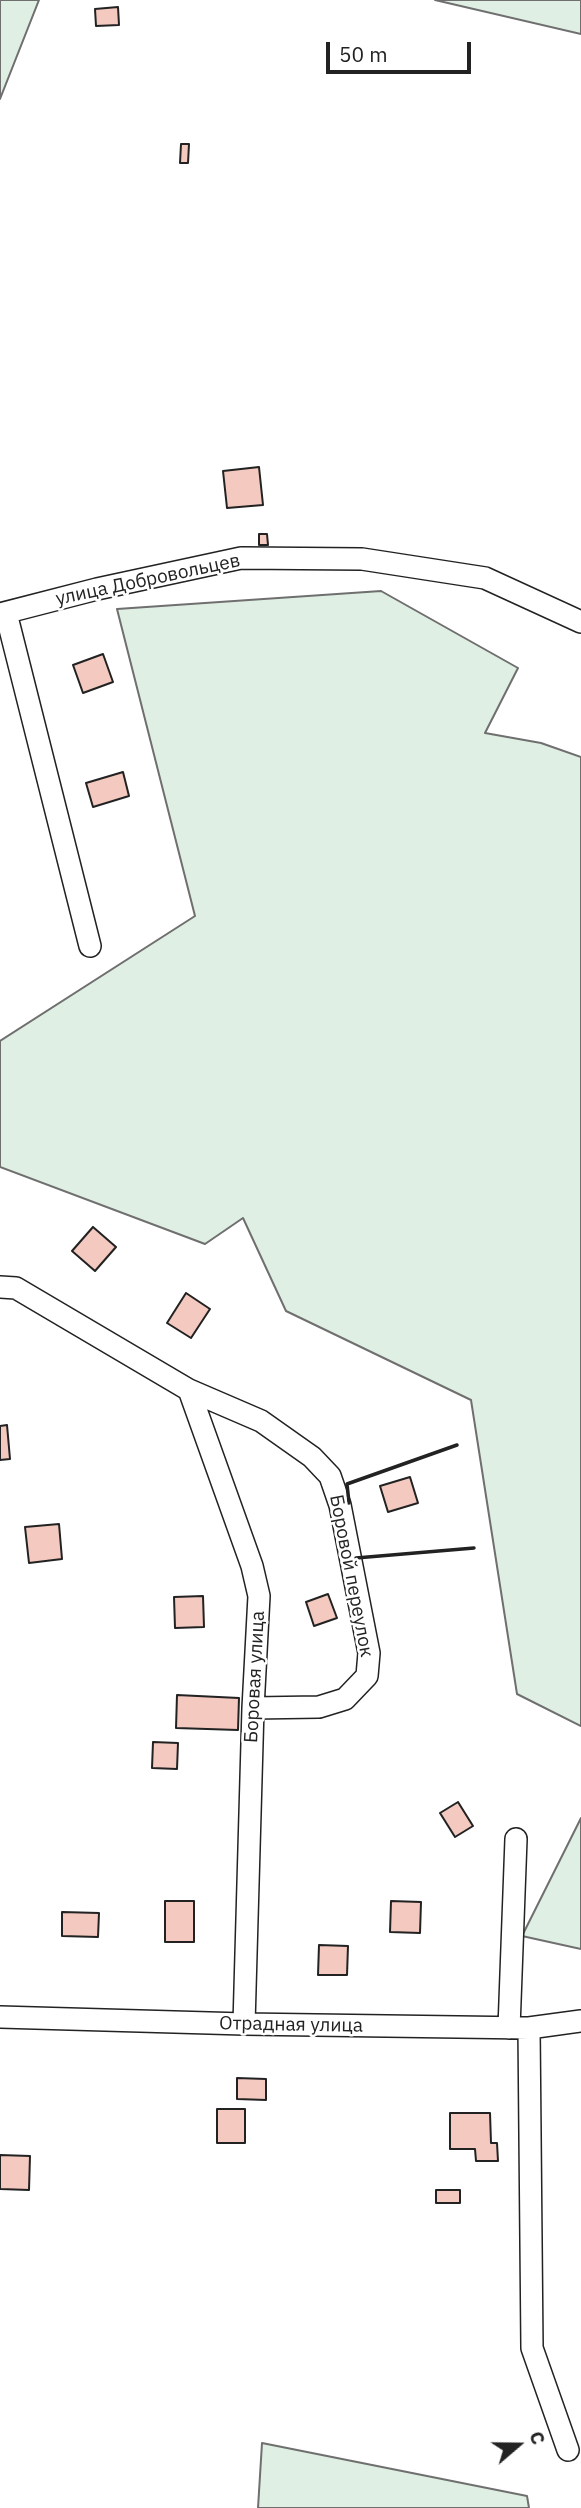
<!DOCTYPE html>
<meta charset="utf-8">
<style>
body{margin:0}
#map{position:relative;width:581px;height:2508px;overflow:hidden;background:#fff;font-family:"IBM Plex Sans",sans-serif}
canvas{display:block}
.north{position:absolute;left:483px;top:2410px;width:70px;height:70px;-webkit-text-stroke:5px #fff;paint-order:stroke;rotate:70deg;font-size:19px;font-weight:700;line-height:28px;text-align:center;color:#222}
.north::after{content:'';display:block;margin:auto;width:24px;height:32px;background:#222;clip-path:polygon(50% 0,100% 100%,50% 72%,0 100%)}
.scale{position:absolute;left:326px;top:42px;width:145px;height:32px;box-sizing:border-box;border:4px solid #222;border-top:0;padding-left:9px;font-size:21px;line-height:24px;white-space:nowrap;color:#222;-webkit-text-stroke:5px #fff;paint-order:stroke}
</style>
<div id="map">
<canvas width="581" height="2508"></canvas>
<div class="north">С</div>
<div class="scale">50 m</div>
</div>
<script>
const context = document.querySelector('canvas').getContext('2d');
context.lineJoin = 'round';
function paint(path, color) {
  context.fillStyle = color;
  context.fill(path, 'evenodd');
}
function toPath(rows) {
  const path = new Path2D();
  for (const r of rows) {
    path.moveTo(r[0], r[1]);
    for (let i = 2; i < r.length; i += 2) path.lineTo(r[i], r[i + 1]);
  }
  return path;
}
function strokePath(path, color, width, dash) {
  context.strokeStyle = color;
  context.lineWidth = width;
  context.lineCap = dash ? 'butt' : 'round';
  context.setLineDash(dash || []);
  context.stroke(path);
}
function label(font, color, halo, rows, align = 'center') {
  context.font = font + ' "IBM Plex Sans",sans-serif';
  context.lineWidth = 5;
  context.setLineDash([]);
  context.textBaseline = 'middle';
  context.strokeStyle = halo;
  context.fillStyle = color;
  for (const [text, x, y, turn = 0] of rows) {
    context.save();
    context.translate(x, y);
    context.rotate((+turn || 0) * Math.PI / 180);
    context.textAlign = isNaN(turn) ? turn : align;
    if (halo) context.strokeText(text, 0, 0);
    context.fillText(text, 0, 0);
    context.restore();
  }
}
const green = toPath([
 [0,0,39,0,0,99,0,0],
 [435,0,581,0,581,34,435,0],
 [381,591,518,668,485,733,541,743,581,757,581,1726,517,1694,471,1400,286,1311,243,1218,205,1244,0,1167,0,1041,195,916,117,609,381,591],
 [581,1818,581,1949,522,1936,581,1818],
 [262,2443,527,2496,529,2508,258,2508,262,2443]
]);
paint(green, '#e0efe3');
strokePath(green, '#6f6f6f', 2);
const building = toPath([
 [118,7,119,25,96,26,95,9,118,7],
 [181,144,189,144,188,163,180,163,181,144],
 [259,467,263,505,227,508,223,471,259,467],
 [259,534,267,534,268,545,259,545,259,534],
 [103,654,113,682,83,693,73,665,103,654],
 [123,772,129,796,93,807,86,783,123,772],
 [93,1227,116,1247,95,1271,72,1251,93,1227],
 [186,1293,210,1309,191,1338,167,1323,186,1293],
 [7,1425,10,1459,0,1460,0,1426,7,1425],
 [410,1477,418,1503,388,1512,380,1486,410,1477],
 [59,1524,62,1559,29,1563,25,1527,59,1524],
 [328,1594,337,1618,314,1626,306,1602,328,1594],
 [203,1596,204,1627,175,1628,174,1597,203,1596],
 [177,1695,239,1698,238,1730,176,1728,177,1695],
 [153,1742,178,1743,177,1769,152,1768,153,1742],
 [458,1802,473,1826,455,1837,440,1813,458,1802],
 [165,1901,194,1901,194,1942,165,1942,165,1901],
 [391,1901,421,1902,420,1933,390,1932,391,1901],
 [62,1912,99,1913,98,1937,62,1936,62,1912],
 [319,1945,348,1946,347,1975,318,1975,319,1945],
 [237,2078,266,2079,266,2100,237,2099,237,2078],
 [217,2109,245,2109,245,2143,217,2143,217,2109],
 [450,2113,490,2113,491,2143,497,2143,498,2161,476,2161,475,2149,450,2149,450,2113],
 [0,2155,30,2156,29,2190,0,2189,0,2155],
 [436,2190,460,2190,460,2203,436,2203,436,2190]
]);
paint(building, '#f3c9c0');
strokePath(building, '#222', 2);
const minor = toPath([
 [6,613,90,946],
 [0,614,97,589,241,558,362,559,485,578,581,622],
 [0,1287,16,1288,189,1390,252,1566,259,1596,253,1708,244,2024],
 [189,1390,261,1421,312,1457,330,1476,340,1505,369,1653,367,1676,345,1699,319,1707,253,1708],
 [0,2017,244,2024,529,2028,581,2021],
 [509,2028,516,1839],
 [529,2028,532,2348,568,2450]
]);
strokePath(minor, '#222', 24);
strokePath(minor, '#fff', 21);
strokePath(toPath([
 [349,1503,347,1484,457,1445],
 [356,1558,474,1548]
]), '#222', 3.5);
label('19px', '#222', '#fff', [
 ["улица Добровольцев",148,580,-12],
 ["Боровой переулок",351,1576,79],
 ["Боровая улица",255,1677,-87],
 ["Отрадная улица",291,2025,1]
]);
</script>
